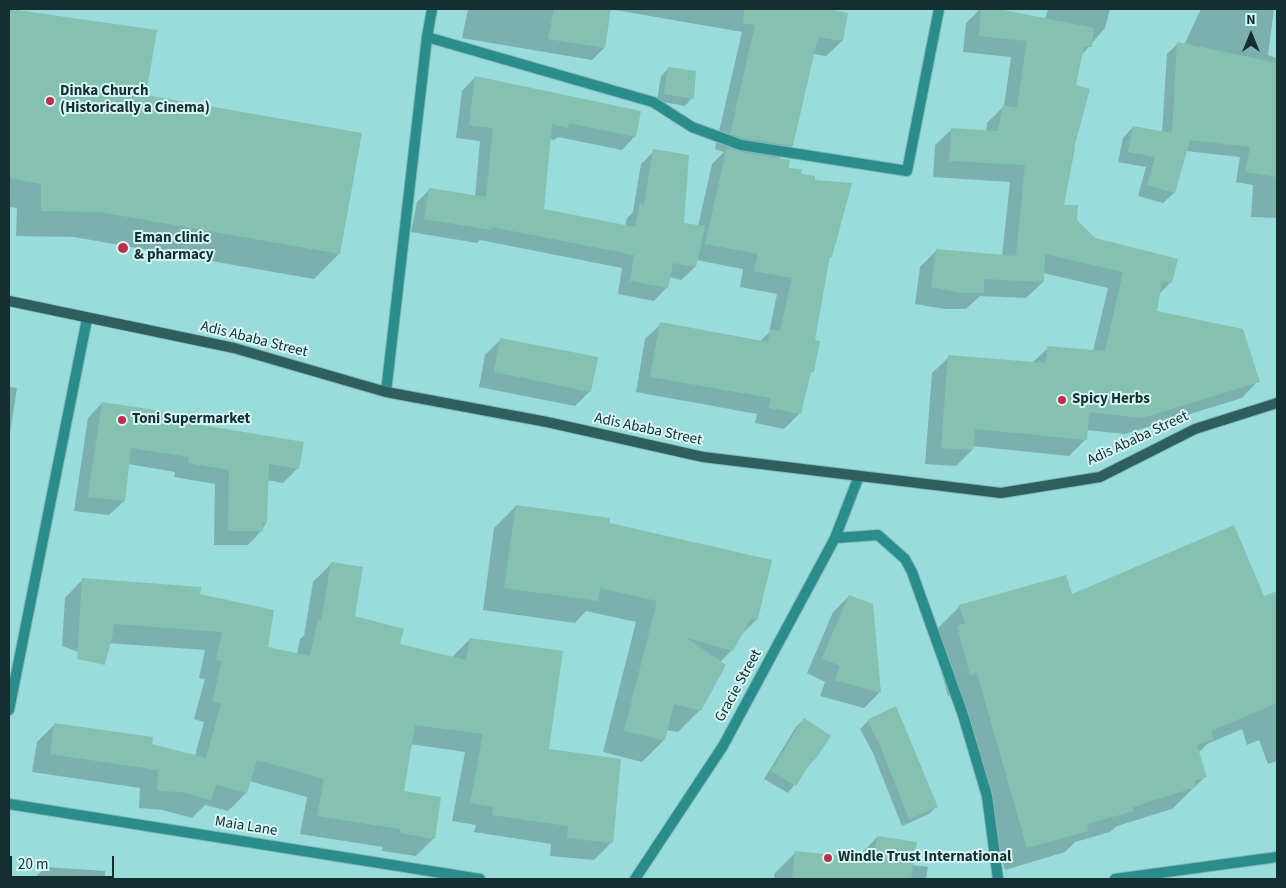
<!DOCTYPE html>
<style>
body{margin:0}
#map{position:relative;width:1286px;height:888px;overflow:hidden;background:#9adcdb;font-family:"Source Sans 3",sans-serif}
canvas{display:block}
.frame{position:absolute;inset:0;border:10px solid #132f2f;pointer-events:none}
.north{position:absolute;left:1226px;top:10px;width:50px;height:50px;-webkit-text-stroke:4px #d6f6f5;paint-order:stroke;rotate:0deg;font-size:14px;font-weight:700;line-height:20px;text-align:center;color:#132f2f}
.north::after{content:'';display:block;margin:auto;width:18px;height:22px;background:#132f2f;clip-path:polygon(50% 0,100% 100%,50% 72%,0 100%)}
.scale{position:absolute;left:10px;top:856px;width:104px;height:22px;box-sizing:border-box;border:2px solid #132f2f;border-top:0;padding-left:6px;font-size:15px;line-height:18px;white-space:nowrap;color:#132f2f;-webkit-text-stroke:4px #d6f6f5;paint-order:stroke}
</style>
<div id="map">
<canvas width="1286" height="888"></canvas>
<div class="frame"></div>
<div class="north">N</div>
<div class="scale">20 m</div>
</div>
<script>
const context = document.querySelector('canvas').getContext('2d');
context.lineJoin = 'round';
function paint(path, color) {
  context.fillStyle = color;
  context.fill(path, 'evenodd');
}
function toPath(rows) {
  const path = new Path2D();
  for (const r of rows) {
    path.moveTo(r[0], r[1]);
    for (let i = 2; i < r.length; i += 2) path.lineTo(r[i], r[i + 1]);
  }
  return path;
}
function strokePath(path, color, width, dash) {
  context.strokeStyle = color;
  context.lineWidth = width;
  context.lineCap = dash ? 'butt' : 'round';
  context.setLineDash(dash || []);
  context.stroke(path);
}
function label(font, color, halo, rows, align = 'center') {
  context.font = font + ' "Source Sans 3",sans-serif';
  context.lineWidth = 4;
  context.setLineDash([]);
  context.textBaseline = 'middle';
  context.strokeStyle = halo;
  context.fillStyle = color;
  for (const [text, x, y, turn = 0] of rows) {
    context.save();
    context.translate(x, y);
    context.rotate((+turn || 0) * Math.PI / 180);
    context.textAlign = isNaN(turn) ? turn : align;
    if (halo) context.strokeText(text, 0, 0);
    context.fillText(text, 0, 0);
    context.restore();
  }
}
paint(toPath([
 [9,9,155,31,144,96,339,254,314,279,74,237,16,236,17,208,9,207],
 [468,9,820,9,847,14,842,41,826,56,813,54,792,146,779,159,787,169,800,175,831,256,828,260,813,341,813,371,809,375,800,413,784,429,755,423,757,414,636,392,645,339,661,324,760,341,769,333,777,294,740,287,743,269,696,260,695,267,681,280,669,277,667,287,654,301,618,294,622,268,480,240,477,243,411,232,417,202,430,189,475,197,480,141,456,138,462,91,475,77,635,136,622,150,558,137,554,140,550,139,542,210,625,226,627,218,633,212,641,164,654,151,683,224,698,226,712,164,724,152,715,149,742,32,610,9,604,48,592,60,462,38],
 [980,9,993,9,1045,19,1048,9,1110,9,1105,28,1080,57,1074,86,1072,149,1062,206,1095,240,1171,282,1158,295,1156,312,1258,381,1242,398,1125,434,1086,430,1086,439,1069,456,972,446,972,450,956,466,925,464,932,373,949,357,1032,363,1048,348,1093,351,1108,288,1043,273,1043,282,1026,298,980,296,966,309,945,309,915,304,920,267,937,250,1002,256,1010,182,933,177,935,145,952,129,986,132,987,123,1004,106,1011,57,963,52,966,23],
 [1201,9,1274,9,1268,55,1277,58,1277,218,1251,217,1253,185,1236,182,1240,157,1186,151,1174,193,1163,203,1138,196,1146,167,1118,162,1123,138,1133,127,1162,133,1167,54,1177,44,1184,45],
 [669,68,692,98,685,106,657,101,661,76],
 [500,340,590,391,575,406,479,387,485,355],
 [9,387,17,388,9,440],
 [102,403,165,420,298,468,283,483,267,480,266,523,262,530,248,545,214,545,215,484,174,477,175,472,128,464,124,501,109,515,74,511,88,418],
 [516,506,608,524,757,619,739,637,732,650,720,662,700,710,678,732,667,730,664,740,642,762,603,752,636,622,586,611,575,623,483,610,494,528],
 [332,563,353,617,399,645,452,657,470,639,612,842,594,860,550,856,551,844,474,832,476,825,452,821,465,752,410,744,403,792,434,838,416,856,382,851,383,847,300,834,307,797,249,781,246,793,228,811,205,805,192,818,163,810,139,808,140,788,32,772,37,742,55,724,195,756,204,722,194,719,205,679,199,678,205,650,106,643,92,657,62,646,65,598,83,579,199,595,266,648,297,654,300,639,304,636,313,582],
 [1277,593,1277,761,1268,764,1259,740,1247,745,1242,729,1207,744,1198,753,1206,776,1172,809,1117,826,1110,832,1075,842,1065,852,1005,870,955,694,948,696,935,649,942,642,938,628,960,606,1071,596,1263,598],
 [849,596,872,605,879,693,864,708,820,696,825,682,807,673,833,612],
 [804,719,814,759,788,793,764,779,796,727],
 [868,721,937,806,929,814,902,826,873,753,860,729],
 [877,837,912,865,928,867,926,879,774,879,775,873,796,852,856,859],
 [46,867,105,871,105,879,33,879]
]), '#0003');
paint(toPath([
 [9,9,157,30,146,95,362,133,340,254,100,212,41,211,41,184,9,178],
 [554,9,611,9,605,48,548,39],
 [744,9,827,9,848,13,843,41,818,37,793,146,743,138,730,134,755,25,743,23],
 [981,9,999,9,1094,28,1092,47,1084,47,1076,85,1090,89,1074,148,1075,148,1064,205,1078,205,1077,220,1095,238,1178,259,1172,283,1162,281,1157,311,1243,329,1260,382,1142,418,1089,412,1087,440,975,429,973,450,941,448,948,355,1046,363,1047,346,1105,351,1123,272,1045,254,1044,282,984,279,984,293,962,293,931,287,936,249,1016,256,1025,165,949,161,951,128,998,131,1003,105,1017,108,1027,41,979,36],
 [1177,42,1277,63,1277,177,1245,172,1250,147,1190,140,1175,193,1147,185,1155,157,1128,152,1133,126,1172,133],
 [668,67,696,71,694,99,664,94],
 [475,76,641,111,636,137,569,123,568,128,552,124,544,209,635,227,640,203,644,204,653,149,689,155,684,223,705,226,696,267,673,263,668,288,630,281,634,255,492,227,491,230,424,219,429,188,486,197,493,128,469,125],
 [727,147,740,152,790,160,789,168,802,169,801,174,815,176,815,180,852,183,832,257,830,256,815,340,820,341,814,372,811,372,801,414,769,408,771,398,650,377,660,322,768,342,770,329,780,331,792,278,754,271,758,254,705,244],
 [500,338,598,357,591,392,494,372],
 [102,402,168,412,166,419,304,442,299,469,269,464,267,523,263,523,263,531,228,531,229,470,188,463,189,457,131,448,125,501,88,497],
 [516,505,610,518,610,523,772,560,758,619,751,618,733,651,685,637,726,665,701,711,674,704,665,740,624,731,657,601,600,588,598,601,504,588],
 [1234,525,1264,596,1277,591,1277,703,1211,731,1214,739,1197,745,1207,777,1194,781,1196,787,1133,807,1134,811,1087,824,1089,831,1027,848,977,673,970,675,957,626,965,623,959,605,1066,575,1072,594],
 [331,562,363,567,355,616,404,629,400,644,466,660,470,638,563,651,549,749,621,759,613,843,567,838,568,826,492,815,493,807,470,803,483,734,415,725,404,791,441,797,435,839,400,833,400,829,317,816,324,779,257,760,247,793,216,785,211,800,182,792,157,791,158,770,50,754,54,723,153,737,152,744,206,758,221,704,212,701,222,661,216,660,222,632,115,624,105,665,77,659,82,578,201,587,200,594,274,610,268,647,310,656,318,620,321,621],
 [849,595,873,604,881,693,835,680,840,666,822,658],
 [896,706,938,807,909,819,880,745,867,720],
 [804,718,831,736,815,760,813,758,796,786,771,771],
 [877,836,917,842,911,879,792,879,795,851,874,859]
]), '#85c1b0');
const street = toPath([
 [427,37,653,102,692,127,741,145,907,171,939,9],
 [386,392,427,37,432,9],
 [835,538,859,476],
 [9,710,87,319],
 [9,804,480,879],
 [635,879,723,746,835,538,878,535,905,559,912,572,963,715,987,796,998,879],
 [1115,879,1277,857]
]);
const secondary = toPath([
 [9,301,234,348,386,392,547,422,703,457,1001,493,1100,477,1195,429,1277,403]
]);
strokePath(street, '#7fb9b9', 12);
strokePath(secondary, '#7fb9b9', 12);
strokePath(street, '#2b8c8c', 10);
strokePath(secondary, '#2e5f5e', 10);
for (const [x, y, r, color] of [
 [50,101,5,"#bf2f4c"],
 [123,248,6,"#bf2f4c"],
 [1062,400,5,"#bf2f4c"],
 [122,420,5,"#bf2f4c"],
 [828,858,5,"#bf2f4c"]
]) {
  const dot = new Path2D();
  dot.arc(x, y, r, 0, 2 * Math.PI);
  context.fillStyle = color;
  context.fill(dot);
  strokePath(dot, '#d6f6f5', 2);
}
label('bold 15px', '#132f2f', '#d6f6f5', [
 ["Dinka Church",60,92],
 ["(Historically a Cinema)",60,109],
 ["Eman clinic",134,239],
 ["& pharmacy",134,256],
 ["Spicy Herbs",1072,400],
 ["Toni Supermarket",132,420],
 ["Windle Trust International",838,858]
], 'left');
label('15px', '#132f2f', '#d6f6f5', [
 ["Adis Ababa Street",254,340,14],
 ["Adis Ababa Street",648,430,12],
 ["Adis Ababa Street",1138,439,-25],
 ["Gracie Street",739,686,-61],
 ["Maia Lane",246,827,9]
]);
</script>
